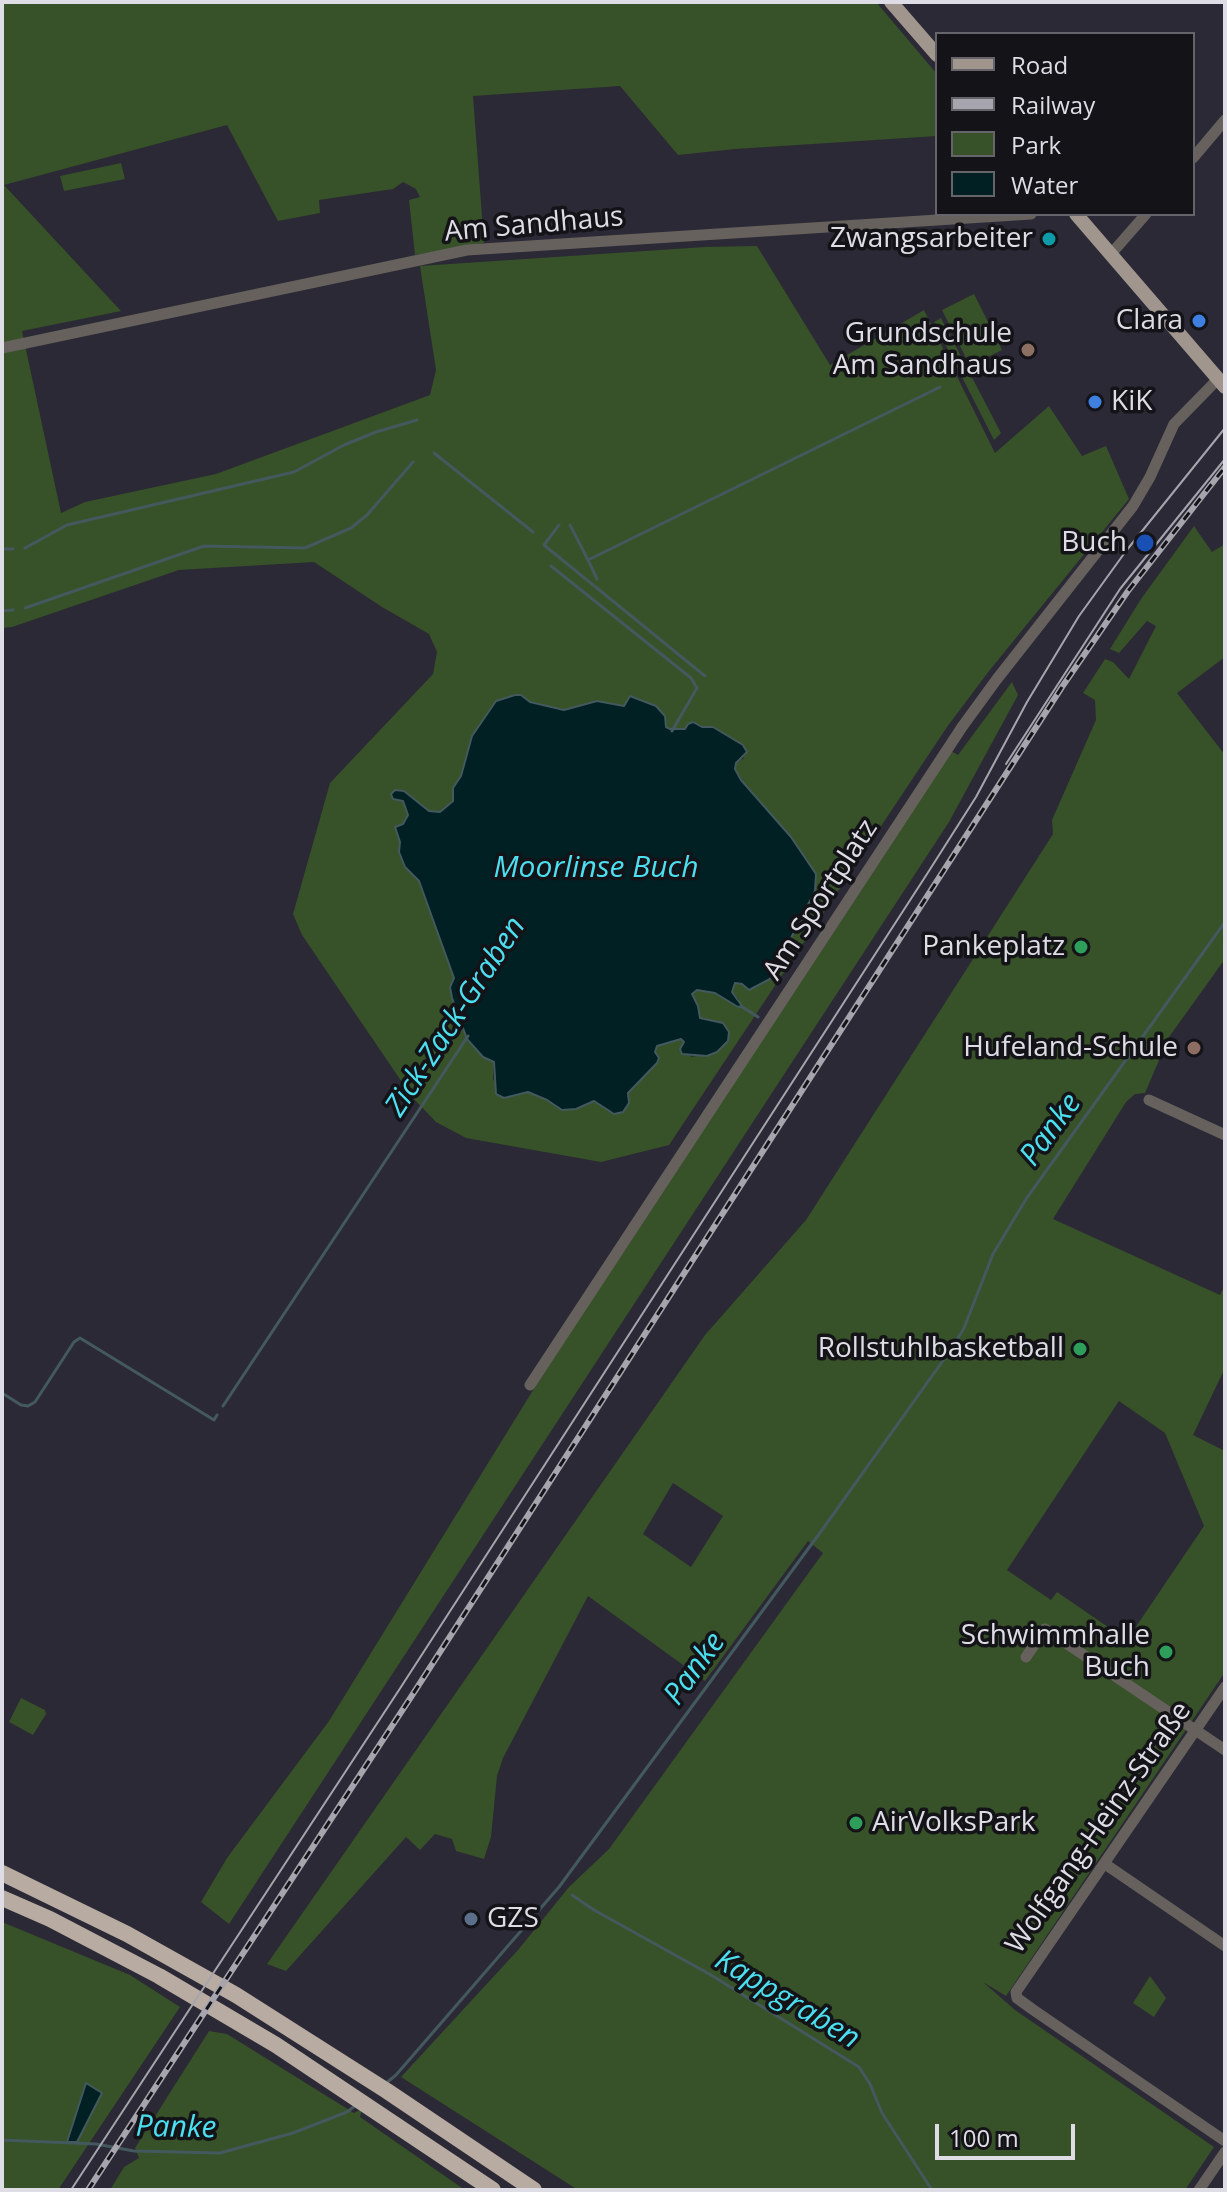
<!DOCTYPE html>
<meta charset="utf-8">
<style>
body{margin:0}
#map{position:relative;width:1227px;height:2192px;overflow:hidden;background:#2b2935;font-family:"Open Sans",sans-serif}
canvas{display:block}
.frame{position:absolute;inset:0;border:4px solid #dedde5;pointer-events:none}
.legend{position:absolute;left:935px;top:32px;width:260px;height:184px;box-sizing:border-box;background:#131318;border:2px solid #64646a;margin:0;padding:10px 14px;list-style:none;font-size:24px;color:#dedde5}
.legend li{display:flex;align-items:center;gap:16px;height:40px}
.legend b{width:40px;border:2px solid #64646a}
.scale{position:absolute;left:935px;top:2124px;width:140px;height:36px;box-sizing:border-box;border:4px solid #dedde5;border-top:0;padding-left:10px;font-size:24px;line-height:28px;white-space:nowrap;color:#dedde5;-webkit-text-stroke:6px #131318;paint-order:stroke}
</style>
<div id="map">
<canvas width="1227" height="2192"></canvas>
<div class="frame"></div>
<ul class="legend">
<li><b style="height:10px;background:#a1968e"></b>Road</li>
<li><b style="height:10px;background:#a6a5ae"></b>Railway</li>
<li><b style="height:22px;background:#375128"></b>Park</li>
<li><b style="height:22px;background:#002024"></b>Water</li>
</ul>
<div class="scale">100 m</div>
</div>
<script>
const context = document.querySelector('canvas').getContext('2d');
context.lineJoin = 'round';
function paint(path, color) {
  context.fillStyle = color;
  context.fill(path, 'evenodd');
}
function toPath(rows) {
  const path = new Path2D();
  for (const r of rows) {
    path.moveTo(r[0], r[1]);
    for (let i = 2; i < r.length; i += 2) path.lineTo(r[i], r[i + 1]);
  }
  return path;
}
function strokePath(path, color, width, dash) {
  context.strokeStyle = color;
  context.lineWidth = width;
  context.lineCap = dash ? 'butt' : 'round';
  context.setLineDash(dash || []);
  context.stroke(path);
}
function label(font, color, halo, rows, align = 'center') {
  context.font = font + ' "Open Sans",sans-serif';
  context.lineWidth = 7;
  context.setLineDash([]);
  context.textBaseline = 'middle';
  context.strokeStyle = halo;
  context.fillStyle = color;
  for (const [text, x, y, turn = 0] of rows) {
    context.save();
    context.translate(x, y);
    context.rotate((+turn || 0) * Math.PI / 180);
    context.textAlign = isNaN(turn) ? turn : align;
    if (halo) context.strokeText(text, 0, 0);
    context.fillText(text, 0, 0);
    context.restore();
  }
}
paint(toPath([
 [2,2,876,2,937,74,937,136,735,149,678,155,620,86,473,96,484,243,415,255,409,200,420,197,416,189,403,182,393,189,319,200,320,213,278,221,227,125,4,185,121,311,22,331,61,513,85,502,216,474,430,395,436,370,420,266,705,247,757,246,830,365,924,310,995,453,1049,406,1082,456,1106,446,1129,499,989,671,947,727,669,1145,601,1162,466,1138,436,1122,412,1097,302,935,293,914,330,783,433,674,437,652,429,634,382,607,314,562,179,570,12,627,2,628],
 [515,695,521,695,530,702,564,710,597,701,624,706,630,696,670,729,686,729,693,723,702,727,713,727,743,746,744,758,736,763,735,769,815,891,770,979,750,990,742,984,735,983,732,986,732,992,739,999,738,1007,716,993,697,990,692,994,698,1006,700,1018,723,1023,717,1052,691,1057,681,1039,657,1046,655,1052,657,1063,628,1093,603,1107,594,1101,576,1109,562,1110,547,1100,528,1092,504,1098,493,1079,494,1062,483,1057,467,1039,452,998,450,987,454,978,419,881,405,867,399,852,403,824,408,815,403,801,404,791,429,811,439,812,453,801,453,788,461,776,467,759,496,701],
 [121,163,125,179,64,191,60,176],
 [974,294,1002,350,970,366,942,310],
 [941,318,1001,433,994,440,934,322],
 [1194,526,1212,552,1225,544,1225,657,1177,693,1225,755,1225,959,1169,1037,1145,1093,1135,1094,1126,1102,1053,1219,1220,1295,1225,1285,1225,1368,1193,1435,1225,1451,1225,1672,1006,1996,983,1982,1015,2010,1214,2147,1185,2190,578,2190,401,2077,518,1950,569,1887,609,1849,823,1553,808,1541,705,1681,588,1596,503,1758,497,1776,491,1837,484,1859,456,1851,452,1839,435,1834,420,1850,406,1837,286,1971,267,1964,705,1335,806,1220,1053,834,1052,820,1096,720,1095,700,1083,693,1105,659,1113,662,1129,679,1156,626,1147,621,1119,653,1110,649,1141,599],
 [1119,1401,1165,1433,1204,1526,1127,1640,1057,1592,1051,1600,1007,1570],
 [673,1483,723,1516,691,1567,643,1534],
 [1012,682,1018,695,949,822,229,1924,201,1902,227,1858,329,1721,543,1374,951,751,958,755],
 [21,1698,45,1710,46,1714,33,1735,9,1722],
 [2,1922,130,1975,180,2007,58,2190,2,2190],
 [1150,1976,1166,1998,1154,2017,1133,2003],
 [209,2031,227,2034,354,2113,362,2109,360,2117,465,2190,110,2190,124,2167,139,2158,135,2148]
]), '#375128');
const water = toPath([
 [515,695,521,695,530,702,564,710,597,701,624,706,630,696,656,706,665,716,666,727,670,729,685,729,688,724,693,722,702,727,713,727,743,745,747,752,736,763,735,769,741,780,791,837,816,874,815,891,770,979,749,990,742,984,735,983,732,992,742,1006,738,1007,715,993,697,990,692,994,698,1006,700,1018,723,1023,729,1032,728,1041,717,1052,707,1056,682,1054,680,1049,684,1042,681,1039,657,1046,655,1052,659,1058,657,1063,628,1093,629,1103,623,1112,614,1114,594,1101,576,1109,562,1110,547,1100,528,1092,504,1098,496,1094,494,1062,483,1057,467,1039,452,998,450,987,454,978,419,881,405,867,399,852,400,842,395,827,403,824,408,815,403,801,393,799,391,794,395,790,404,791,429,811,440,812,453,801,453,788,461,776,472,736,496,701,515,695],
 [86,2083,102,2093,77,2142,67,2142,86,2083]
]);
paint(water, '#002024');
strokePath(water, '#43595e', 2);
strokePath(toPath([
 [434,453,533,532],
 [559,525,544,545,705,676],
 [570,525,588,560,940,387],
 [25,548,67,525,294,472,344,445,376,432,417,420],
 [2,549,13,549],
 [588,560,597,579],
 [551,566,691,678,697,688,672,731],
 [25,608,204,546,305,548,351,528,367,515,413,462],
 [2,611,13,610],
 [741,1006,758,1017],
 [2,1393,21,1405,28,1406,35,1402,74,1342,80,1338,214,1420,217,1415],
 [223,1406,468,1036],
 [572,1895,594,1910,711,1975,859,2067,870,2084,882,2113,932,2190],
 [385,2084,396,2075,559,1887,822,1530,952,1348,964,1328,993,1254,1026,1199,1225,922],
 [2,2140,96,2144,134,2151,220,2153,293,2133,347,2112,356,2105]
]), '#43595e', 3);
strokePath(toPath([
 [1193,158,1225,120],
 [1111,254,1146,214],
 [2,348,467,250,1031,214],
 [1149,1100,1225,1135],
 [530,1385,962,727,997,679,1133,506,1150,477,1174,424,1218,379,1224,380],
 [1026,1657,1045,1629,1225,1750],
 [1225,1687,1016,1992,1017,1998,1032,2009,1225,2141],
 [1105,1864,1225,1946],
 [1199,2190,1225,2152]
]), '#66615d', 11);
strokePath(toPath([
 [891,2,937,55],
 [1076,214,1225,387]
]), '#a1968e', 14);
strokePath(toPath([
 [2,1873,127,1934,236,1995,387,2091,534,2190],
 [2,1898,50,1919,159,1976,276,2045,493,2190]
]), '#b8aba1', 16);
strokePath(toPath([
 [1006,764,1120,589,1225,459],
 [71,2190,399,1690,927,874,976,797,1027,702,1079,616,1126,551,1225,428]
]), '#a6a5ae', 2);
const rail = toPath([
 [88,2190,411,1697,1062,687,1128,591,1225,467]
]);
strokePath(rail, '#a6a5ae', 6);
strokePath(rail, '#131318', 3, [9]);
for (const [x, y, r, color] of [
 [1049,239,8,"#0f9aa8"],
 [1199,321,8,"#3f7fe0"],
 [1028,350,8,"#8d6e63"],
 [1095,402,8,"#3f7fe0"],
 [1145,543,10,"#1a4fb4"],
 [1081,947,8,"#2e9e5b"],
 [1194,1048,8,"#8d6e63"],
 [1080,1349,8,"#2e9e5b"],
 [1166,1652,8,"#2e9e5b"],
 [856,1823,8,"#2e9e5b"],
 [471,1919,8,"#5c6f8a"]
]) {
  const dot = new Path2D();
  dot.arc(x, y, r, 0, 2 * Math.PI);
  context.fillStyle = color;
  context.fill(dot);
  strokePath(dot, '#131318', 3);
}
label('28px', '#dedde5', '#131318', [
 ["Am Sandhaus",534,225,-5],
 ["Am Sportplatz",821,900,-57],
 ["Wolfgang-Heinz-Straße",1099,1828,-55]
]);
label('28px', '#dedde5', '#131318', [
 ["Zwangsarbeiter",1033,239],
 ["Clara",1183,321],
 ["Grundschule",1012,334],
 ["Am Sandhaus",1012,366],
 ["KiK",1111,402,"left"],
 ["Buch",1127,543],
 ["Pankeplatz",1065,947],
 ["Hufeland-Schule",1178,1048],
 ["Rollstuhlbasketball",1064,1349],
 ["Schwimmhalle",1150,1636],
 ["Buch",1150,1668],
 ["AirVolksPark",872,1823,"left"],
 ["GZS",487,1919,"left"]
], 'right');
label('italic 30px', '#4bdff0', '#131318', [
 ["Moorlinse Buch",596,868],
 ["Zick-Zack-Graben",456,1017,-57],
 ["Panke",1051,1130,-54],
 ["Panke",695,1669,-54],
 ["Kappgraben",787,2000,31],
 ["Panke",176,2128,1]
]);
</script>
